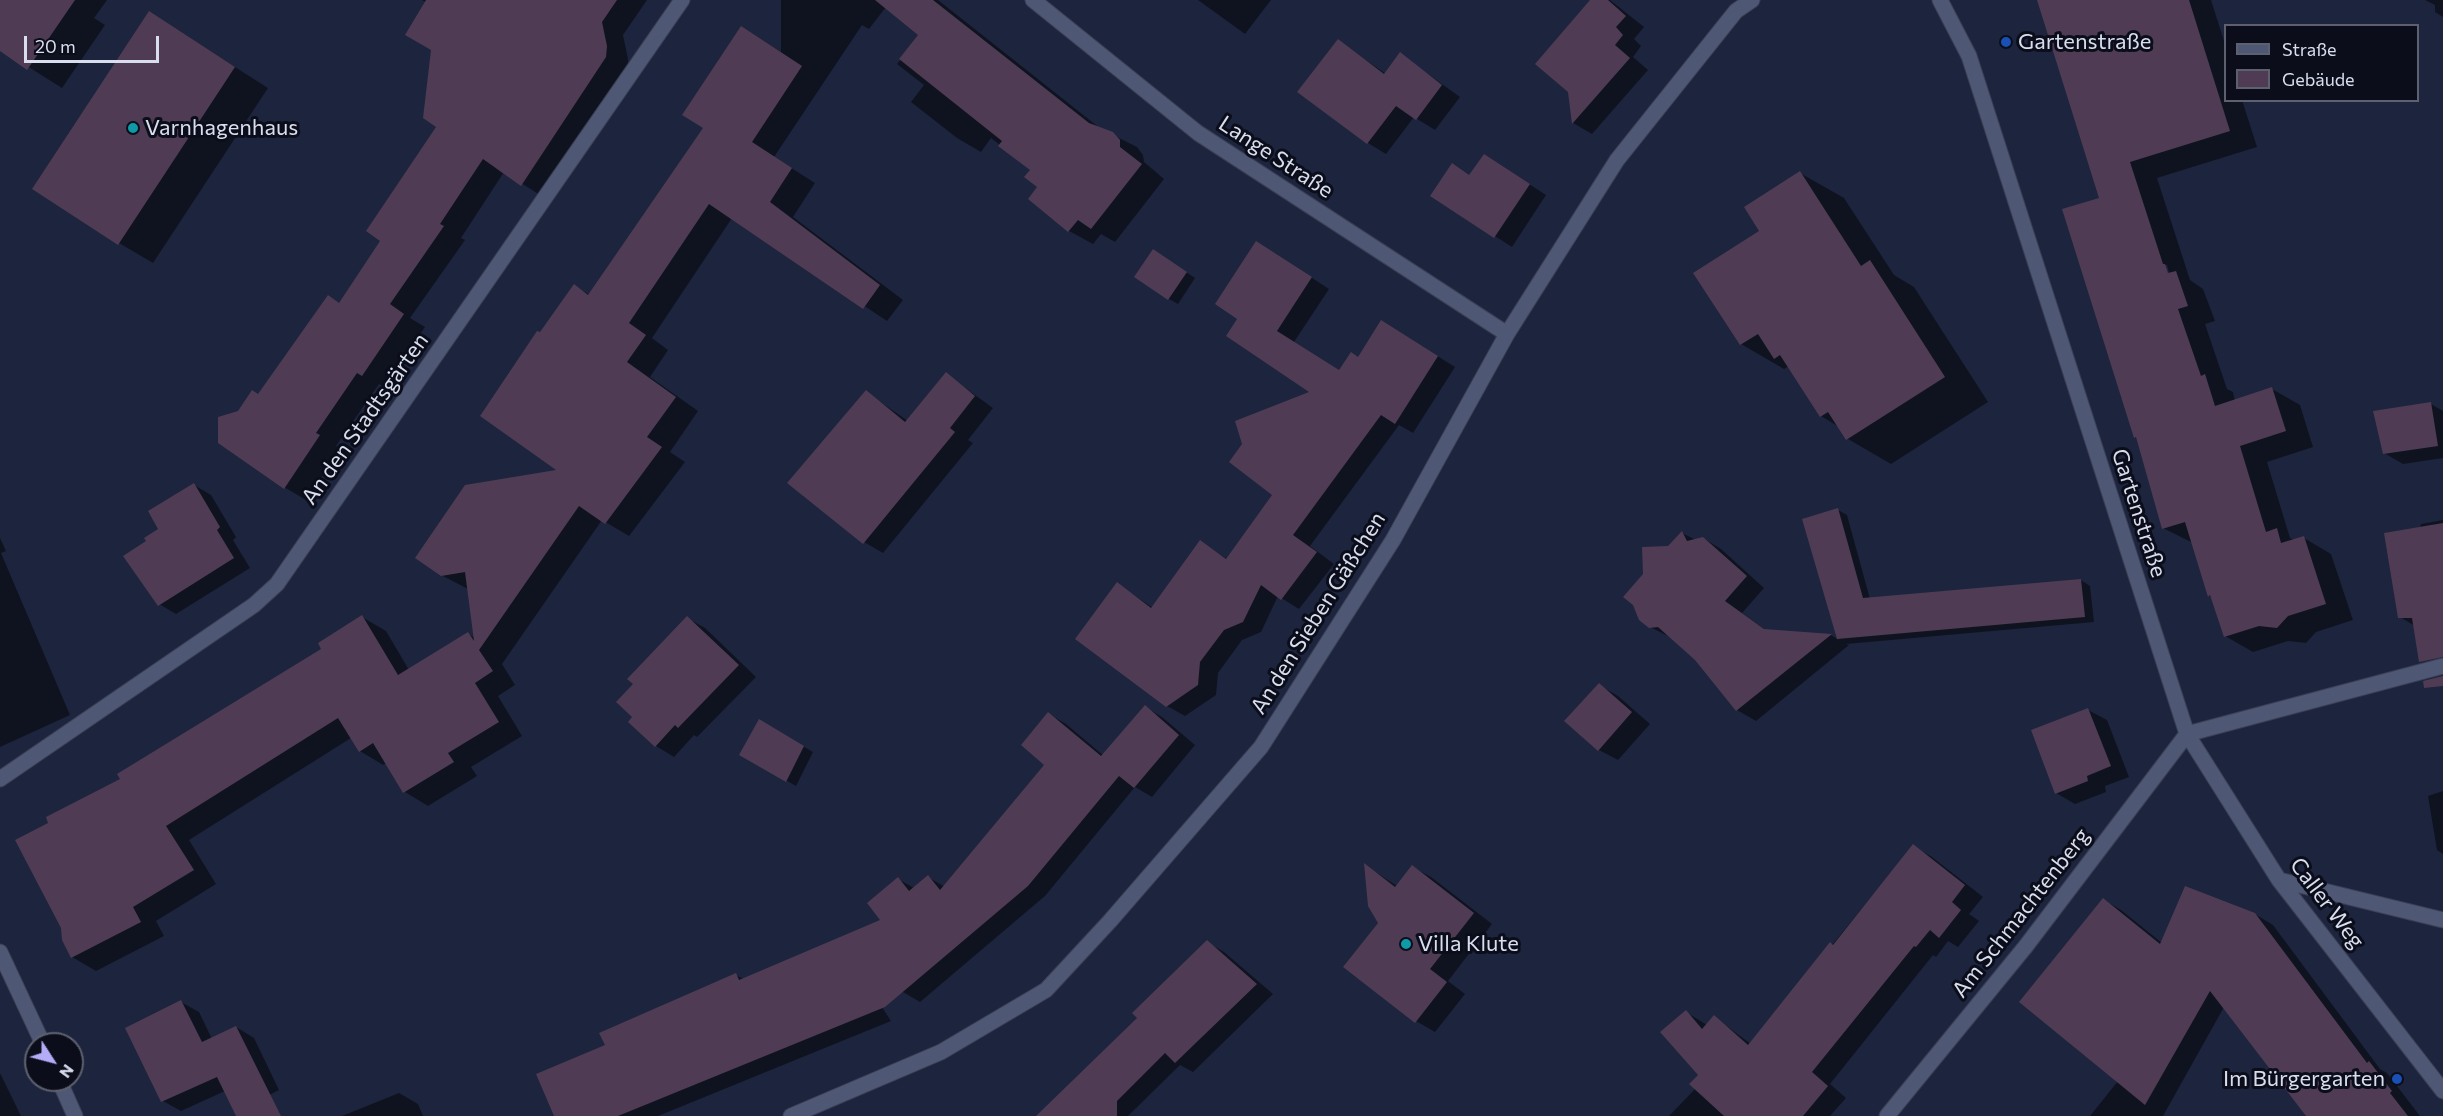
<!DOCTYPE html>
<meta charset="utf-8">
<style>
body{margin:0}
#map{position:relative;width:2443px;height:1116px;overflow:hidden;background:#1d243d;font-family:Commissioner,sans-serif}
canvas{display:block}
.legend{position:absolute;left:2224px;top:24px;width:195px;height:78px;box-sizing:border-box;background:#0b0e1a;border:2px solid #5d616f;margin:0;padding:8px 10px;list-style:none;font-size:18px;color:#d9deef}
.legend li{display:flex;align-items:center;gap:12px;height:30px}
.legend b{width:30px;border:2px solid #5d616f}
.north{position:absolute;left:24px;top:1032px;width:60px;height:60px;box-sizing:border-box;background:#0b0e1a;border:2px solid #5d616f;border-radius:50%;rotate:126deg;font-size:16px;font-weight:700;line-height:24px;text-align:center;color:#d9deef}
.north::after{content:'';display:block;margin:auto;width:21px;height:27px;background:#b5acf8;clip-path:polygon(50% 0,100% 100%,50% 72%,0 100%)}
.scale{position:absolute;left:24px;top:36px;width:135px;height:27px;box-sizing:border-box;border:3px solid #d9deef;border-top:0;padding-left:8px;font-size:18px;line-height:21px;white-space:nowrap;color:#d9deef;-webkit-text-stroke:4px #0b0e1a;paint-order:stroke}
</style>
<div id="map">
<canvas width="2443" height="1116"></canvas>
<ul class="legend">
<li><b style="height:8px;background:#4e5773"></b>Straße</li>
<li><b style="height:16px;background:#4f3c54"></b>Gebäude</li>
</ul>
<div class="north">N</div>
<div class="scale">20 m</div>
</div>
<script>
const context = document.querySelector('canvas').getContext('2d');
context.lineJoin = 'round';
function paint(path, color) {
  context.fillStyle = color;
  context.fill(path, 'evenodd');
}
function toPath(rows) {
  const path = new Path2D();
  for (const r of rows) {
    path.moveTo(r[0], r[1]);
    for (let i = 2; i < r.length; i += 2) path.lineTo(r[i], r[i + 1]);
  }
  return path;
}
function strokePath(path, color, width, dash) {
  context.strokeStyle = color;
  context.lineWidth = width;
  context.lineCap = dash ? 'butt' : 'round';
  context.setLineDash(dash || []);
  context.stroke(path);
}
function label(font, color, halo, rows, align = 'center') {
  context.font = font + ' Commissioner,sans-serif';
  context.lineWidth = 6;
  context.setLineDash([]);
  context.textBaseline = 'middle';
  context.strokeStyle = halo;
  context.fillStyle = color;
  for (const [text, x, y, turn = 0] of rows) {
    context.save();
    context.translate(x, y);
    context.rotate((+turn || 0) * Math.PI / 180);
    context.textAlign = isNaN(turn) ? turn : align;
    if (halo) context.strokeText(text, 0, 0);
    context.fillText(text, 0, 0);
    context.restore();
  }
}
paint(toPath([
 [0,0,107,0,94,18,105,25,62,88,0,49],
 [422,0,647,0,623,35,628,59,628,69,543,197,504,172,461,238,465,240,410,318,425,327,384,387,379,384,336,446,340,449,306,500,284,487,239,412,259,396,340,304,383,241,438,127,432,49,426,2],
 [781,0,938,0,1101,129,1137,147,1143,155,1144,162,1164,179,1115,242,1101,234,1093,244,1069,231,1030,199,1040,187,1032,170,991,138,981,152,957,138,911,102,924,85,897,64,920,35,886,7,869,29,862,25,774,157,815,183,793,217,903,300,887,321,732,218,652,338,668,350,650,377,698,411,670,452,685,462,629,536,602,520,502,664,515,685,498,696,522,736,471,767,477,776,428,806,405,792,386,763,383,765,360,751,351,738,189,840,216,884,156,921,164,936,96,971,72,957,50,824,323,649,362,617,386,631,409,670,468,634,475,638,468,589,441,575,560,471,540,334,574,286,590,295,705,128,742,28,781,52],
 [1198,0,1271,0,1245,34],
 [1592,0,1610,0,1644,27,1634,39,1641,46,1633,57,1648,70,1592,134,1573,123,1569,91],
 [2039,0,2211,0,2226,47,2226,100,2242,100,2257,147,2157,178,2190,280,2203,289,2215,321,2205,324,2227,389,2233,392,2235,401,2272,389,2300,405,2313,447,2267,462,2290,538,2294,540,2304,538,2331,554,2353,620,2316,632,2306,643,2288,641,2253,652,2225,636,2213,598,2209,596,2193,543,2163,528,2138,438,2135,437,2101,199],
 [2164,265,2167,265,2171,280],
 [2425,0,2443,0,2443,17,2435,12,2435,5],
 [150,13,268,88,153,263,119,243],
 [1338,41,1386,74,1400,54,1460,97,1435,130,1414,117,1386,154,1368,143],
 [1501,166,1546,195,1512,247,1432,196,1470,176],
 [1800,173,1844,198,1894,275,1914,287,1988,402,1891,464,1848,439,1839,427,1821,416,1789,366,1784,369,1741,344,1761,231],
 [1274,253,1329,289,1294,342,1340,372,1399,332,1455,367,1413,433,1399,425,1310,546,1334,564,1299,609,1278,596,1261,632,1242,640,1218,673,1216,695,1185,716,1167,706,1118,584,1153,608,1201,542,1227,559,1274,495,1312,392,1228,336],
 [1162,256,1195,278,1178,304,1169,299],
 [946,374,993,408,968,440,973,443,883,553,864,542,866,392,908,421],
 [2431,404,2443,411,2443,458,2403,464,2384,453],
 [194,485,211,495,236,537,233,540,250,568,176,614,159,604,148,542],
 [1838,510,1847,515,1870,599,2081,580,2090,586,2094,622,1846,644,1849,645,1756,721,1737,710,1696,659,1672,638,1650,627,1644,575,1682,533,1696,540,1703,538,1721,549,1764,588,1742,613,1767,631,1831,635,1839,640,1804,520],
 [2443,520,2443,643,2400,617,2421,524],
 [0,538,6,551,1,553,70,715,0,747],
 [687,618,705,628,756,677,697,737,694,735,674,757,656,746,634,717,636,684],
 [1599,685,1618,696,1650,724,1618,760,1599,750],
 [1145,707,1162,717,1195,745,1152,797,1135,787,1045,896,920,1002,903,992,880,1004,891,1021,658,1116,556,1116,606,1046,735,975,744,979,883,920,898,879,914,888,928,877,945,887,1046,765,1049,714,1066,724,1104,756],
 [2088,710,2107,720,2129,777,2105,786,2106,792,2075,804,2056,793],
 [760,721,813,752,796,786,741,754],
 [2443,791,2443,854,2437,850,2428,796],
 [1913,846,1932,857,1983,897,1969,914,1979,921,1958,947,1948,941,1936,957,1933,955,1830,1084,1846,1098,1830,1116,1669,1116,1696,1088,1700,1075,1686,1012,1707,1025,1714,1017,1751,1044],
 [1366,866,1397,886,1412,867,1431,877,1492,924,1448,981,1465,994,1435,1032,1416,1021,1379,923],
 [2104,900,2121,910,2162,943,2255,914,2273,925,2380,1069,2387,1073,2420,1116,2308,1116,2224,1007,2163,1116,2090,1116,2118,1081],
 [1207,942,1224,952,1273,994,1193,1072,1180,1065,1128,1116,1038,1116,1139,1018],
 [181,1002,199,1012,212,1039,236,1027,254,1038,279,1090,246,1107,225,1091,181,1111,163,1101],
 [0,1073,21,1116,0,1116],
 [399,1093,418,1104,423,1116,342,1116]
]), '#0007');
paint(toPath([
 [0,0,75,0,27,70,0,51],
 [426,0,617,0,602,22,607,46,606,57,521,186,483,159,440,224,444,226,390,304,404,314,362,376,357,373,316,433,320,435,284,489,218,443,218,417,238,411,252,390,258,394,328,295,339,303,380,241,366,231,436,127,423,118,431,50,405,35],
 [875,0,933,0,1089,123,1113,132,1120,140,1120,147,1142,164,1091,229,1078,220,1068,232,1028,199,1037,187,1024,177,1030,170,998,146,1002,141,899,59,918,35],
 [1590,0,1608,0,1626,16,1616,27,1623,35,1615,45,1630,58,1572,124,1568,92,1535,64],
 [2037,0,2189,0,2230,131,2130,162,2163,264,2165,264,2168,273,2176,271,2188,306,2178,309,2201,376,2205,374,2215,406,2272,387,2286,431,2240,446,2266,532,2277,528,2281,543,2304,536,2326,604,2288,616,2277,628,2259,626,2224,637,2210,595,2208,597,2185,522,2162,529,2136,437,2134,438,2062,209,2099,198],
 [149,11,235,67,118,245,32,189],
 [741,26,802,66,752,142,792,168,770,202,880,285,863,309,709,204,629,323,646,335,627,362,676,397,647,437,662,447,605,524,579,506,479,650,493,671,475,683,499,722,448,753,454,762,403,793,373,743,359,752,338,718,166,826,194,870,133,907,141,922,71,958,62,940,61,928,15,840,48,823,46,817,120,779,117,774,321,649,318,643,362,615,398,675,468,632,474,641,465,572,441,576,415,558,465,485,556,470,480,416,537,331,540,332,574,284,588,295,703,128,682,115],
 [1338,39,1384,74,1400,52,1442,85,1416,120,1396,106,1367,144,1297,92],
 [1484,154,1530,184,1494,238,1430,196,1452,163,1469,175],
 [1800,171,1861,266,1870,260,1945,377,1846,440,1828,412,1820,417,1780,355,1774,359,1758,334,1740,345,1693,273,1759,231,1744,207],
 [1256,241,1312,277,1277,331,1339,370,1351,352,1358,357,1381,320,1438,356,1395,424,1381,415,1293,535,1317,552,1281,600,1261,585,1243,622,1224,630,1200,662,1198,685,1166,707,1075,639,1117,582,1151,608,1200,540,1226,559,1272,495,1229,462,1242,444,1235,421,1309,392,1226,336,1237,319,1215,304],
 [1153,249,1187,272,1168,300,1134,277],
 [946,372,975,396,950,428,955,432,863,544,787,483,866,390,905,422],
 [2431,402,2438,446,2383,454,2373,411],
 [194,483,220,527,217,530,234,558,158,606,123,556,146,541,144,538,158,529,148,511],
 [1838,508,1863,598,2081,579,2085,617,1837,639,1802,519],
 [2443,523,2443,657,2419,662,2412,618,2398,618,2384,533],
 [1682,531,1687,541,1703,537,1747,576,1725,601,1764,629,1832,634,1736,711,1695,660,1658,627,1649,628,1639,620,1633,605,1623,597,1643,574,1642,547,1668,546],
 [687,616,739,665,678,728,675,725,655,747,628,722,632,717,616,702,633,684,627,679],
 [2443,676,2443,686,2424,688,2423,681],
 [1599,683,1632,712,1598,751,1564,721],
 [1145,705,1179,735,1134,788,1119,776,1028,886,885,1007,618,1116,554,1116,536,1074,605,1045,599,1033,736,973,739,980,880,920,867,903,898,877,909,891,928,875,940,890,1044,765,1021,745,1048,712,1101,756],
 [2088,708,2111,766,2087,776,2088,781,2055,794,2031,730],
 [759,719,804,746,786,782,739,755],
 [1913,844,1965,885,1952,902,1961,910,1939,938,1930,930,1916,947,1914,946,1812,1072,1828,1086,1803,1116,1724,1116,1689,1084,1698,1075,1660,1032,1686,1010,1702,1029,1714,1015,1748,1045,1830,942,1833,945],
 [1364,863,1395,887,1412,865,1474,913,1430,969,1447,982,1415,1023,1343,967,1378,923,1368,906],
 [2185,886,2255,913,2367,1063,2369,1061,2392,1091,2390,1093,2408,1116,2306,1116,2210,991,2145,1105,2019,1002,2103,898,2160,944],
 [1207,940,1257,984,1175,1063,1165,1053,1117,1101,1117,1116,1036,1116,1137,1018,1132,1013],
 [181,1000,202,1042,236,1026,281,1116,236,1116,217,1077,161,1102,125,1028]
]), '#4f3c54');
const street = toPath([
 [1033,0,1198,133,1507,334],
 [1940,0,1969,56,2187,734,2279,880,2443,1091],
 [2187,734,2443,666],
 [0,779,254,605,277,584,682,0],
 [2279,880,2443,920],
 [0,952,43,1044],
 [59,1080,75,1116],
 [791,1116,941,1052,1046,990,1110,921,1261,747,1393,540,1507,334,1617,160,1736,11,1752,0],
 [1887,1116,2026,946,2187,734]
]);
strokePath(street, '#3a3f54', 17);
strokePath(street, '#4e5773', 15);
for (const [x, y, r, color] of [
 [2006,42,6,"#1a4fb4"],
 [133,128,6,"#0f9aa8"],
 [1406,944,6,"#0f9aa8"],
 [2397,1079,6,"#1a4fb4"]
]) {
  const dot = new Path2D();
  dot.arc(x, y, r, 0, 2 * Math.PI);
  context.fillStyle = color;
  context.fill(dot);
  strokePath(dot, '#0b0e1a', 2);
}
label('22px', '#d9deef', '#0b0e1a', [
 ["Gartenstraße",2018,42],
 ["Varnhagenhaus",145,128],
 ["Villa Klute",1418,944],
 ["Im Bürgergarten",2385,1079,"right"]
], 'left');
label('22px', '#d9deef', '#0b0e1a', [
 ["Lange Straße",1276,157,33],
 ["An den Stadtsgärten",365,419,-55],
 ["Gartenstraße",2139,513,72],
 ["An den Sieben Gäßchen",1318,613,-58],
 ["Caller Weg",2327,903,53],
 ["Am Schmachtenberg",2021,913,-52]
]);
</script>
